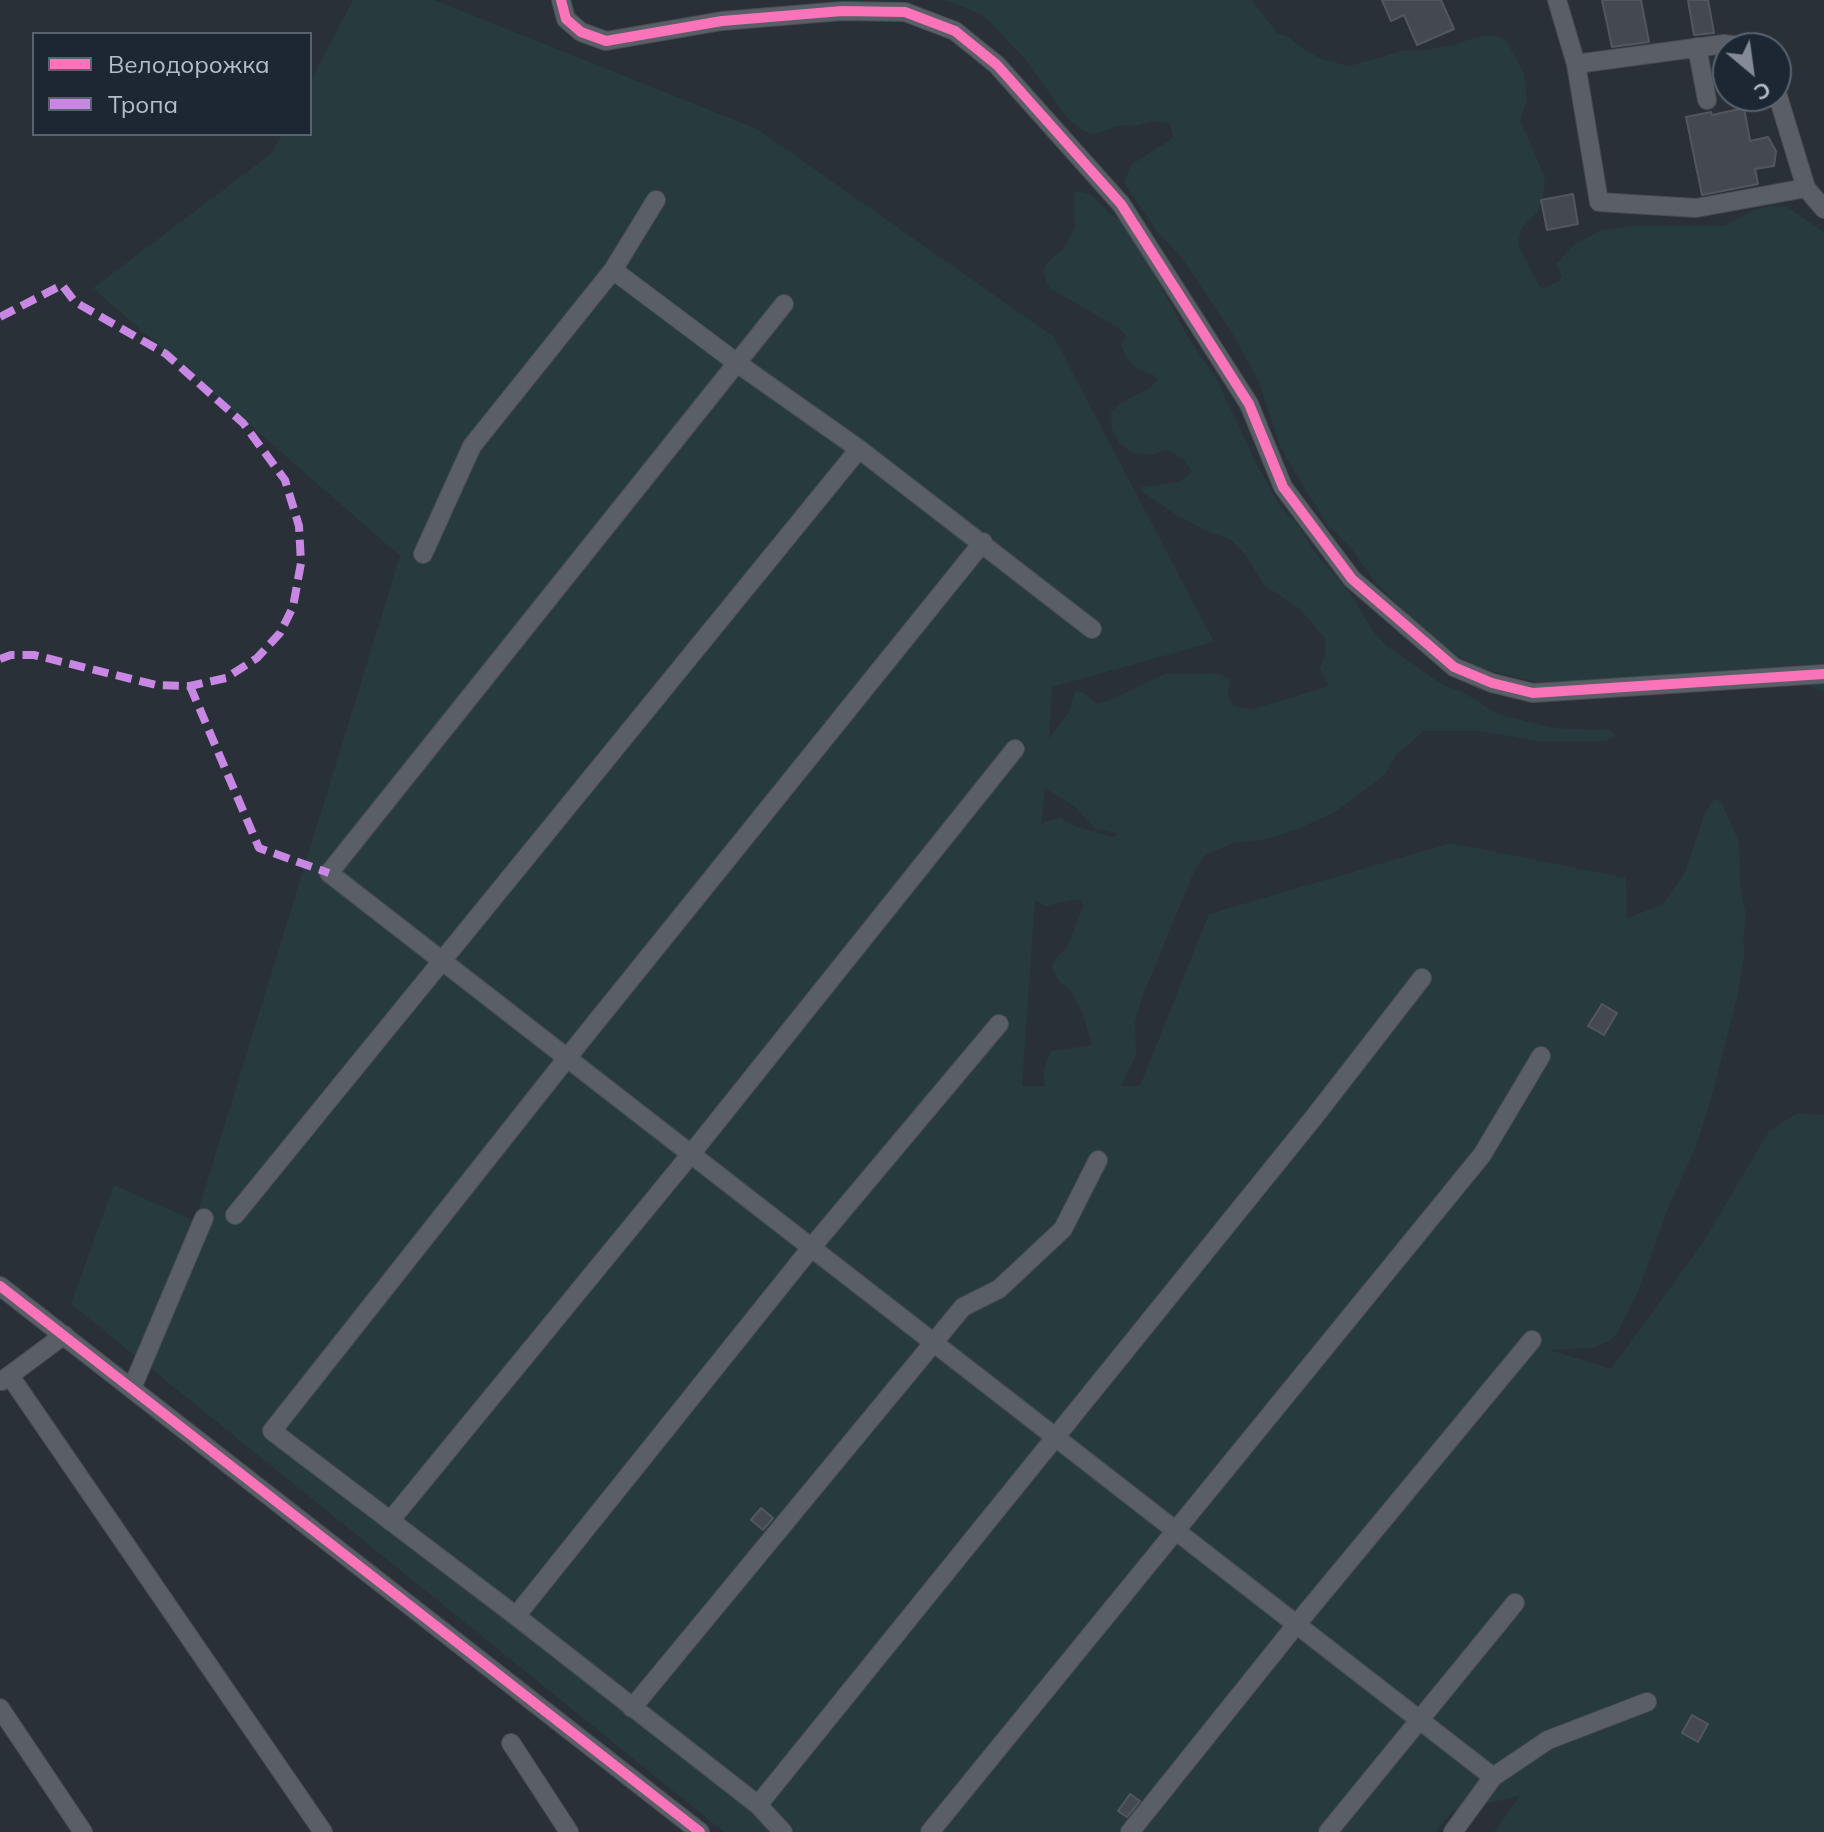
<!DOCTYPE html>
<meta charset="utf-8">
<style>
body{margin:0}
#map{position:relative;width:1824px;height:1832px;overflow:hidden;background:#2a3038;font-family:Mulish,sans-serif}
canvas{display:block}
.legend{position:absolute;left:32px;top:32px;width:280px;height:104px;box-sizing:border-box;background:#1d2633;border:2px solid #59626f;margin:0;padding:10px 14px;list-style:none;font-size:24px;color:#b4bcc9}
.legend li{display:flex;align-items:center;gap:16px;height:40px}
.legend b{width:40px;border:2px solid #59626f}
.north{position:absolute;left:1712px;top:32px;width:80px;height:80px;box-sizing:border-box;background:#1d2633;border:2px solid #59626f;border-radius:50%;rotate:151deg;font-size:22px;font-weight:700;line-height:32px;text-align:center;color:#b4bcc9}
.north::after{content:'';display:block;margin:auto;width:28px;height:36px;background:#848b96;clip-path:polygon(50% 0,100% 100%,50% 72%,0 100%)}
</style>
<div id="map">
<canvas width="1824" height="1832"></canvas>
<ul class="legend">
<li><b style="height:10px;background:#fb73b8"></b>Велодорожка</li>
<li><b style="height:10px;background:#c787e3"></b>Тропа</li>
</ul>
<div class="north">С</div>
</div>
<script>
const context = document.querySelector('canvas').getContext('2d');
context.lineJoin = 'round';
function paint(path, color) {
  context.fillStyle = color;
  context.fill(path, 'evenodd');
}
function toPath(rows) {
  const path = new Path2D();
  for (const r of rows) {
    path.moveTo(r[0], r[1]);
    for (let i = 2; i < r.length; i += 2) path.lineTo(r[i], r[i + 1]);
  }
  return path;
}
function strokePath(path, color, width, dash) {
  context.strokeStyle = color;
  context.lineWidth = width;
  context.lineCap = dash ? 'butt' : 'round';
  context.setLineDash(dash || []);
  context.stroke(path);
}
paint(toPath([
 [353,0,434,0,757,129,1054,337,1214,642,1052,687,1049,739,1069,712,1075,691,1083,692,1097,704,1113,699,1166,673,1221,674,1230,680,1228,695,1233,706,1253,709,1329,686,1320,668,1326,653,1325,638,1300,609,1264,585,1245,554,1230,539,1209,532,1178,516,1141,491,1141,487,1179,482,1192,472,1183,459,1167,450,1151,455,1132,453,1119,443,1112,429,1111,412,1122,402,1150,388,1157,379,1154,375,1139,370,1127,359,1121,345,1126,336,1119,328,1051,289,1046,281,1043,271,1046,264,1064,248,1075,227,1074,191,1090,194,1108,212,1123,223,1142,251,1189,339,1216,378,1256,463,1280,506,1297,524,1318,556,1352,596,1374,633,1387,646,1443,685,1463,692,1497,714,1554,728,1610,730,1616,736,1606,741,1537,741,1481,731,1424,731,1396,755,1386,773,1378,780,1332,814,1292,831,1267,839,1234,843,1207,854,1202,859,1193,874,1143,995,1135,1023,1136,1055,1121,1086,1140,1086,1209,914,1451,843,1626,878,1627,918,1662,905,1685,873,1705,813,1714,799,1721,801,1739,842,1740,885,1746,915,1743,943,1745,952,1737,998,1713,1091,1697,1144,1669,1206,1638,1292,1616,1335,1608,1342,1593,1348,1550,1350,1611,1369,1702,1244,1769,1131,1797,1113,1824,1115,1824,1832,1494,1832,1520,1796,1452,1811,1436,1832,724,1832,71,1304,114,1185,195,1221,400,556,93,288,271,154,282,134,310,134,310,82],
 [1045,788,1075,807,1096,829,1119,833,1114,837,1074,826,1060,818,1047,821,1041,826],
 [1076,899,1081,901,1083,906,1070,940,1065,950,1056,957,1052,969,1060,982,1070,990,1082,1012,1092,1045,1051,1051,1043,1071,1045,1086,1022,1086,1035,901,1046,906],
 [943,0,1252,0,1277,33,1289,37,1303,49,1322,59,1349,66,1402,51,1425,50,1457,44,1474,38,1491,35,1502,38,1506,40,1524,73,1527,100,1520,120,1545,178,1543,198,1538,211,1521,229,1518,244,1539,286,1544,288,1559,281,1562,277,1556,264,1574,245,1601,230,1633,226,1724,226,1755,209,1772,206,1787,207,1824,232,1824,692,1804,683,1569,690,1480,668,1436,643,1372,578,1352,549,1327,525,1281,449,1259,382,1232,333,1183,259,1159,234,1124,183,1131,165,1173,138,1170,124,1152,121,1136,126,1122,125,1093,134,1082,130,1068,119,1025,59,987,19,971,10]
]), '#273a3e');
const building = toPath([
 [1382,0,1441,0,1454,29,1417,45,1404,15,1391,21,1382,0],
 [1602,0,1641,0,1649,42,1612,47,1602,0],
 [1688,0,1708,0,1714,33,1694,35,1688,0],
 [1744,108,1750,141,1768,137,1776,151,1774,166,1755,169,1758,184,1702,195,1686,117,1711,112,1712,115,1744,108],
 [1573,194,1578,224,1547,230,1541,200,1573,194],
 [1602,1004,1617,1013,1604,1035,1588,1026,1602,1004],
 [761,1508,773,1518,763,1530,751,1520,761,1508],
 [1692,1715,1708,1724,1698,1742,1682,1733,1692,1715],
 [1130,1794,1140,1801,1127,1817,1118,1811,1130,1794]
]);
paint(building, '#444950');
strokePath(building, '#52575f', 2);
const minor = toPath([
 [561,0,566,19,581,32,606,41,722,21,842,11,905,12,955,31,997,65,1121,204,1249,404,1283,487,1352,579,1454,667,1492,683,1533,693,1824,674],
 [1557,0,1576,64,1599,202,1696,208,1806,188],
 [1697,47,1707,100],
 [1576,64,1724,44,1754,48],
 [1776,90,1806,188,1824,209],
 [613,270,737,363,859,449,1092,629],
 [784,304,329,873,1493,1777,1453,1832],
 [423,554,472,446,613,270,656,200],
 [235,1215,859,449],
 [0,1286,700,1832],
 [10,1376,323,1832],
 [2,1381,64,1335],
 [132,1388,204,1218],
 [390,1521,691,1154,1015,749],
 [516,1616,811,1248,999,1024],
 [0,1708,83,1832],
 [632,1708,963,1307,999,1289,1063,1229,1098,1160],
 [511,1743,569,1832],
 [1493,1777,1548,1740,1647,1702],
 [758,1805,1315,1116,1422,978],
 [783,1832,758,1805,516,1616,272,1431,567,1058,983,542],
 [930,1832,1482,1155,1541,1056],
 [1130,1832,1296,1625,1532,1340],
 [1328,1832,1515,1603]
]);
strokePath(minor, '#484c53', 20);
strokePath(minor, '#5a5e66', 18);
strokePath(toPath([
 [0,317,62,285,75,302,166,354,243,423,285,480,299,526,301,563,293,607,280,633,257,658,226,678,190,686,156,685,34,655,11,655,0,659],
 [190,686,259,848,329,873]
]), '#c787e3', 8, [16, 8]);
strokePath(toPath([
 [561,0,566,19,581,32,606,41,722,21,842,11,905,12,955,31,997,65,1121,204,1249,404,1283,487,1352,579,1454,667,1492,683,1533,693,1824,674],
 [0,1286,700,1832]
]), '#fb73b8', 10);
</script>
